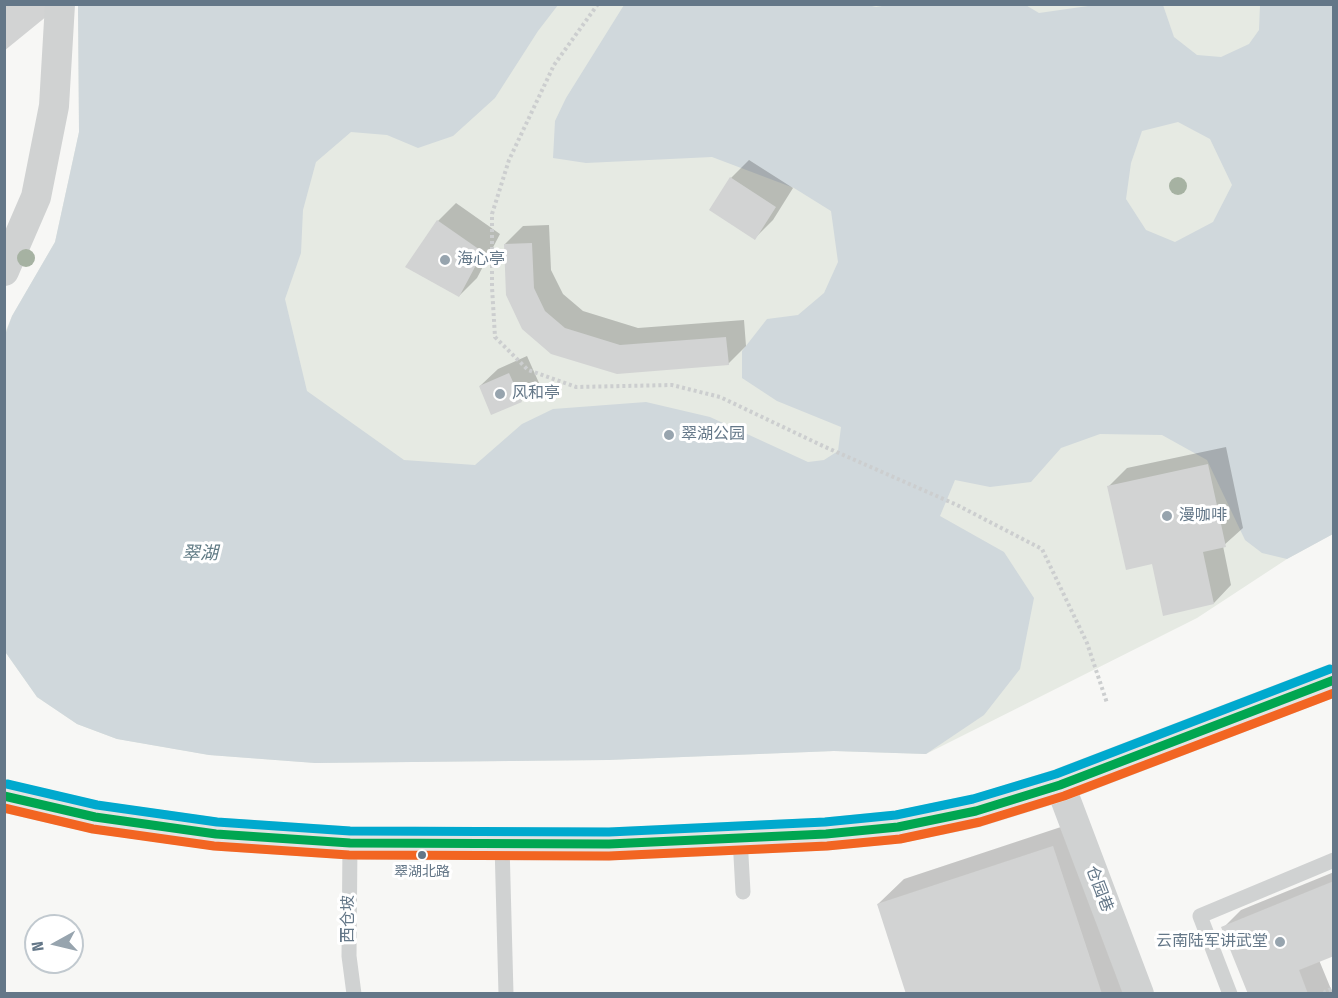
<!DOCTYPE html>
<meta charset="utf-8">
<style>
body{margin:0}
#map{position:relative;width:1338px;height:998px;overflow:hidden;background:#f7f7f5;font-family:"Fira Sans Condensed",sans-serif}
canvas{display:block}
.frame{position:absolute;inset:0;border:6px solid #647788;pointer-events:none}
.north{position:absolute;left:24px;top:914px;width:60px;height:60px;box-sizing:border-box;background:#fff;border:2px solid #c1c9cf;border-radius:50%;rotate:262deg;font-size:16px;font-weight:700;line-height:24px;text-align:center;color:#647788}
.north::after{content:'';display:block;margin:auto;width:21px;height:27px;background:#97a4ae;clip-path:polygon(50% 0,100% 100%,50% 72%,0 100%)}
</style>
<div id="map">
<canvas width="1338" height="998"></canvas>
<div class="frame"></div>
<div class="north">N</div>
</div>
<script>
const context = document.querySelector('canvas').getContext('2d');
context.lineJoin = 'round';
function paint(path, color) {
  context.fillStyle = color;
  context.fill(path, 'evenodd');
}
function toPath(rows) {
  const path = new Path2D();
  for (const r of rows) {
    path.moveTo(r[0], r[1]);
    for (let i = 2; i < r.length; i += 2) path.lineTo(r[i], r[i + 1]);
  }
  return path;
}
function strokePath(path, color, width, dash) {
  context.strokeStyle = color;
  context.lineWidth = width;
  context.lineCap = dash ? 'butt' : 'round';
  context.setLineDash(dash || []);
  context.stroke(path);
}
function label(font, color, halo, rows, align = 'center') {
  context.font = font + ' "Fira Sans Condensed","Noto Sans SC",sans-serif';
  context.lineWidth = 6;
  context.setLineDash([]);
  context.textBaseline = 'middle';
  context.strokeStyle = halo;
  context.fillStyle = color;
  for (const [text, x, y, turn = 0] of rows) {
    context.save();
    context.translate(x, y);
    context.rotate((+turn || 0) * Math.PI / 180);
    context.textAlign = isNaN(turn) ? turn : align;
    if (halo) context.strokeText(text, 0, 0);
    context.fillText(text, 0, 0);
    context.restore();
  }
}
paint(toPath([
 [78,5,1333,5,1333,534,1287,559,1197,618,926,754,834,751,608,760,315,763,209,755,117,739,77,724,37,697,6,653,4,641,4,335,12,316,55,242,79,132]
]), '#e6eae3');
paint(toPath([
 [868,5,876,7,894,4,1024,4,1039,13,1095,5,1163,5,1174,37,1197,55,1221,57,1249,44,1259,30,1260,5,1333,5,1333,534,1287,559,1262,553,1245,540,1207,460,1162,435,1100,434,1061,448,1031,482,990,487,955,480,940,516,1004,552,1034,598,1020,669,984,715,926,754,834,751,608,760,315,763,209,755,117,739,77,724,37,697,6,653,5,641,5,335,12,316,55,242,79,132,78,5,558,5,538,31,495,98,453,136,418,148,387,135,351,132,316,162,303,210,301,253,285,299,307,391,404,460,475,465,522,424,553,409,646,402,710,417,808,462,824,460,838,451,841,427,777,401,742,378,742,351,767,319,798,315,824,293,838,262,831,211,794,188,712,157,586,163,553,158,555,121,566,98,624,5],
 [1178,122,1210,139,1232,185,1213,222,1175,242,1146,230,1126,199,1131,163,1142,131]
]), '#d0d8dc');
paint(toPath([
 [749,160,793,188,773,220,755,238,731,178],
 [456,203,500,234,477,278,459,296,438,221],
 [549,225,551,270,563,294,583,311,638,328,744,320,746,346,728,364,552,353,505,244,523,226],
 [527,356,539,383,521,401,480,386,498,369],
 [1226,447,1243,528,1223,546,1231,585,1214,603,1153,562,1109,486,1127,468],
 [1079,821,1136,994,908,994,878,904,904,879],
 [1334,872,1334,954,1319,960,1333,994,1249,994,1223,928,1241,910]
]), '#0003');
paint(toPath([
 [4,4,55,4,58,7,4,51],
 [730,177,776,207,755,240,709,210],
 [437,220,483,252,459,297,405,267],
 [532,243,534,288,545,311,565,328,620,345,726,337,729,365,617,374,551,354,522,329,506,295,504,244],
 [509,373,522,402,491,415,479,386],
 [1208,464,1226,547,1203,552,1214,604,1163,616,1152,564,1126,570,1107,486],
 [1053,846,1102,994,906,994,877,904],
 [1334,881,1334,956,1299,970,1308,994,1248,994,1221,927]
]), '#d2d3d3');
strokePath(toPath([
 [598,4,554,65,509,160,492,214,492,287,495,337,528,370,576,387,672,385,720,397,823,446,957,505,1042,549,1087,643,1107,703],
 [1325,994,1325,992,1334,988]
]), '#cccecf', 4, [3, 3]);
strokePath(toPath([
 [740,838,743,892],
 [350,843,349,956,354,994],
 [502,844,506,994],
 [1230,994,1200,916,1334,860]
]), '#d0d2d2', 15);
strokePath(toPath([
 [4,271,36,197,54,106,60,4],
 [1060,785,1139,994]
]), '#d0d2d2', 30);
strokePath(toPath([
 [4,796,95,817,216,834,350,843,609,844,826,834,898,827,976,811,1060,785,1334,680]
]), '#e3e3e3', 33);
strokePath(toPath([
 [4,796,95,817,216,834,350,843,609,844,826,834,898,827,976,811,1060,785,1334,680]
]), '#00a651', 9);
strokePath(toPath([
 [4,808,93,829,214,846,349,855,609,856,827,846,900,839,980,822,1064,796,1334,693]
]), '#f26522', 9);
strokePath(toPath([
 [7,784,97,805,217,822,350,831,609,832,825,822,896,815,973,799,1056,774,1330,669]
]), '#00a9ce', 9);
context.fillStyle = '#a6b2a2';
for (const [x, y] of [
 [1178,186],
 [26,258]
]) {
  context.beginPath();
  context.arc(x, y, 9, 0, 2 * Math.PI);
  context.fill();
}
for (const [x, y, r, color] of [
 [445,260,6,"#97a4ae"],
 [500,394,6,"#97a4ae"],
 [669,435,6,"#97a4ae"],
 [1167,516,6,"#97a4ae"],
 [422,855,5,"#647788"],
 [1280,942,6,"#97a4ae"]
]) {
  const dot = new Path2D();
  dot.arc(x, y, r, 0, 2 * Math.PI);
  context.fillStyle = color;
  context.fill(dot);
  strokePath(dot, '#fff', 2);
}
label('14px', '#647788', '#fff', [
 ["翠湖北路",422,872]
]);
label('16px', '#647788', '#fff', [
 ["海心亭",457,260],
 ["风和亭",512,394],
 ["翠湖公园",681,435],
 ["漫咖啡",1179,516],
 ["云南陆军讲武堂",1268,942,"right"]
], 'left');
label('16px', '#647788', '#fff', [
 ["仓园巷",1099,889,69],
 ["西仓坡",349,919,-90]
]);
label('italic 18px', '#5f7a84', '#fff', [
 ["翠湖",200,554]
]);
</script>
